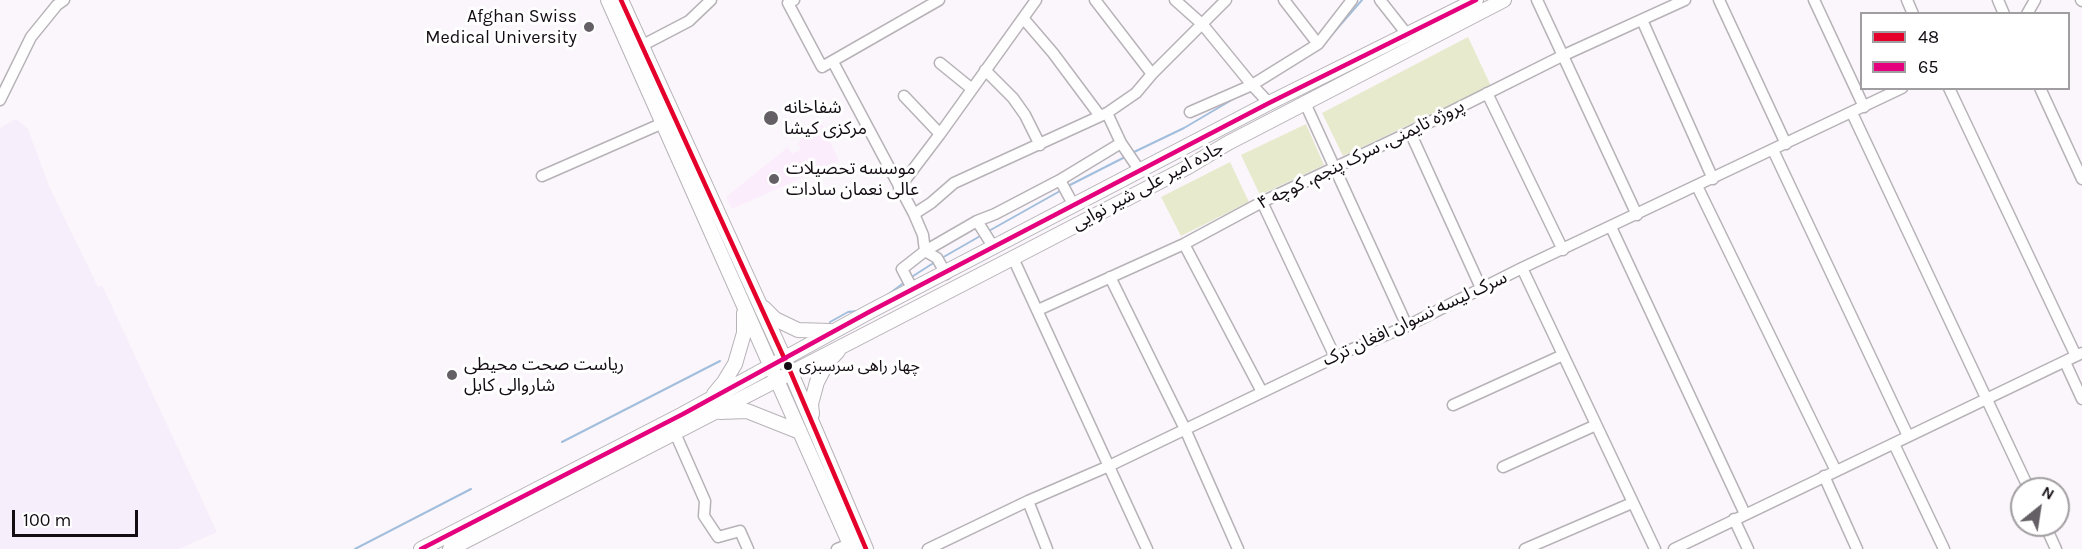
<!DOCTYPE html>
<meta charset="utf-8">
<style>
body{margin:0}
#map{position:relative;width:2082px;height:549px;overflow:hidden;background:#fbf6fb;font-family:Karla,sans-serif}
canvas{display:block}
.legend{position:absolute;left:1860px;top:12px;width:210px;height:78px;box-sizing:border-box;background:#fff;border:2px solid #a19ea1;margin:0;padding:8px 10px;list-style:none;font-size:18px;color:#130d13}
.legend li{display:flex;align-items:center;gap:12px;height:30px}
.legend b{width:30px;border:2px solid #a19ea1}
.north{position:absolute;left:2010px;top:477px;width:60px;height:60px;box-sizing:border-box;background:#fff;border:2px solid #a19ea1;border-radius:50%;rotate:30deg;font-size:16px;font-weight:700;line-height:24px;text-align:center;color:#130d13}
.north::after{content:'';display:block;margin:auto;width:21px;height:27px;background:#645f64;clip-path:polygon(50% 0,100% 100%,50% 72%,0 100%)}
.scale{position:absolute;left:12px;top:510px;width:126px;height:27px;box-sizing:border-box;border:3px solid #130d13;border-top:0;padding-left:8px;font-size:18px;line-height:21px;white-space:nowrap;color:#130d13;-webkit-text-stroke:4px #fff;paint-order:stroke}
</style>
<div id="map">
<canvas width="2082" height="549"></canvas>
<ul class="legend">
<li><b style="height:8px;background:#e4002b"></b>48</li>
<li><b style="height:8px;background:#e5007d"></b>65</li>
</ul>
<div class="north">N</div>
<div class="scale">100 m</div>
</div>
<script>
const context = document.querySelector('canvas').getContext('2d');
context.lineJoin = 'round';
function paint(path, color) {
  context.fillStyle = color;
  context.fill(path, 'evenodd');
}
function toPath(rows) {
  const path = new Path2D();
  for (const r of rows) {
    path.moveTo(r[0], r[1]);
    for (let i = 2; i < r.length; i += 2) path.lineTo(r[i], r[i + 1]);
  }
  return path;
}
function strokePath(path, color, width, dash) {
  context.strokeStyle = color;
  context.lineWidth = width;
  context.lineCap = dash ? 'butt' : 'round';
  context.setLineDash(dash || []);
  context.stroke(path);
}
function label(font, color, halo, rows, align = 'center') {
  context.font = font + ' Karla,"Noto Sans Arabic",sans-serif';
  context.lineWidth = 6;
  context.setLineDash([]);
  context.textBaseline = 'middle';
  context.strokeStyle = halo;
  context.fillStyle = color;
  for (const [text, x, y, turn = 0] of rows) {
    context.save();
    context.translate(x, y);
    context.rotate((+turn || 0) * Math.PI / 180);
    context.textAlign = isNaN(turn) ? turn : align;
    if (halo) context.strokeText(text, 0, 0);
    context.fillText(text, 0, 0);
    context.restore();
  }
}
paint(toPath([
 [16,119,28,129,49,186,98,287,102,285,217,532,179,549,0,549,0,128]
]), '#f7eefc');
paint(toPath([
 [820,119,839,161,732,209,726,197,788,147,792,154,801,149,798,145,808,124]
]), '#fcedfc');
paint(toPath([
 [1468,37,1491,86,1343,156,1322,113],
 [1306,124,1324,165,1260,195,1241,155],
 [1230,162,1249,202,1181,236,1161,197]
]), '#e8eacd');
strokePath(toPath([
 [1328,39,1362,0],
 [1132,153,1184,128,1235,98],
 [1068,186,1127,156],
 [987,232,1060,191],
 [940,259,982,235],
 [910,278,935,262],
 [886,296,905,282],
 [830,322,848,312,857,311],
 [562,442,720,361],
 [355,549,471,489]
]), '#a2bedd', 2);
const street = toPath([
 [794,0,788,3,822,67,939,0],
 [1095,0,1152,74],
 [1175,0,1203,25,1252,85,1269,103],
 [1284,0,1318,44],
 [1380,0,1406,33],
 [1537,0,1637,215],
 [1719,0,1786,144],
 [1814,0,1864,107],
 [1907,0,1913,14],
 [1998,0,2004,14],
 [2081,0,2082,1],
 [2027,14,2035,0],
 [1023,18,1053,53,1100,116],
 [1642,20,1713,179],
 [643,45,689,21,711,0],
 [833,62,914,214,923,235,925,251,937,258,946,274],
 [940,63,972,89],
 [985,70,1013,98,1025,115,1040,145],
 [1949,88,2076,356],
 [2040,88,2082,179],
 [1487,93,1563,250],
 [904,96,940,134],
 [0,100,31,37,57,5,64,0],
 [1305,103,1407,326],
 [1190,112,1252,85,1318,44,1352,0],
 [1107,113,1121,143,1140,171],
 [1852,113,2029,489],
 [1410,132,1481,288],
 [1773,150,1908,436],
 [542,176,663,123],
 [1060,180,1074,206],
 [1697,186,1836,471],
 [899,188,940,134,1036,0],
 [1262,202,1335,357],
 [914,214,931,203,954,183,1107,113,1136,93,1152,74,1226,0],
 [977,221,994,248],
 [1611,227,1745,514],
 [1184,244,1262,392],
 [1013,258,1147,549],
 [1522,268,1655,549],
 [1110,277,1185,429,1238,549],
 [913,290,902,269,925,251,977,221,995,214,1060,180,1121,143],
 [1038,310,1184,244,1262,202,1410,132,1562,56,1685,0],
 [2065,362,2082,399],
 [1453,405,1563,355],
 [675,433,705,501,704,516,718,537,740,531,748,549],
 [1894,444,1944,549],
 [1503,467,1596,425],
 [1824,476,1857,549],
 [1028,501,1047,549],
 [1734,519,1748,549],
 [2045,525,2056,549],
 [837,549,849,544],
 [928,549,1028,501,1109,466,1350,350,1407,326,1522,268,1902,88],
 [1525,549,1632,503],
 [1674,549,2082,353]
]);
const secondary = toPath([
 [608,0,852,549],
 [621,0,791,373,866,549],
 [764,308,775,319,798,330,830,331],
 [714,394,724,382,735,364,744,333,744,313],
 [720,412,747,411,800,432],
 [812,414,811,404,817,382,827,363,838,351],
 [421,549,683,414,869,312,1269,103,1476,0],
 [450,549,1013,258,1188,167,1228,143,1504,0]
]);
strokePath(street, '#b7b2b7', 13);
strokePath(secondary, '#b7b2b7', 16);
strokePath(street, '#fefefe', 10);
strokePath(secondary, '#fefefe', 14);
strokePath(toPath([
 [621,0,791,373,866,549]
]), '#e4002b', 4.5);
strokePath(toPath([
 [421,549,683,414,869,312,1269,103,1476,0]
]), '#e5007d', 4.5);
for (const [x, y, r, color] of [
 [589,27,6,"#645f64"],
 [771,118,8,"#645f64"],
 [774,179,6,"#645f64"],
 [788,366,5,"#130d13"],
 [452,375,6,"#645f64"]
]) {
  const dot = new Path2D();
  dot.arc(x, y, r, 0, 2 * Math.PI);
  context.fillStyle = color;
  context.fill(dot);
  strokePath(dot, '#fff', 2);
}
label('16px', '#130d13', '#fff', [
 ["چهار راهی سرسبزی",799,366]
], 'left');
label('18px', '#130d13', '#fff', [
 ["Afghan Swiss",577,17,"right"],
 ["Medical University",577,38,"right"],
 ["شفاخانه",784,108],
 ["مرکزی کیشا",784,129],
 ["موسسه تحصیلات",786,169],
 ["عالی نعمان سادات",786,190],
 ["ریاست صحت محیطی",464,365],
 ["شاروالی کابل",464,386]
], 'left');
label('18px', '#130d13', '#fff', [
 ["پروژه تایمنی، سرک پنجم، کوچه ۴",1361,155,-26],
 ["جاده امیر علی شیر نوایی",1148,186,-28],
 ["سرک لیسه نسوان افغان‌ ترک",1415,319,-25]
]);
</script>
